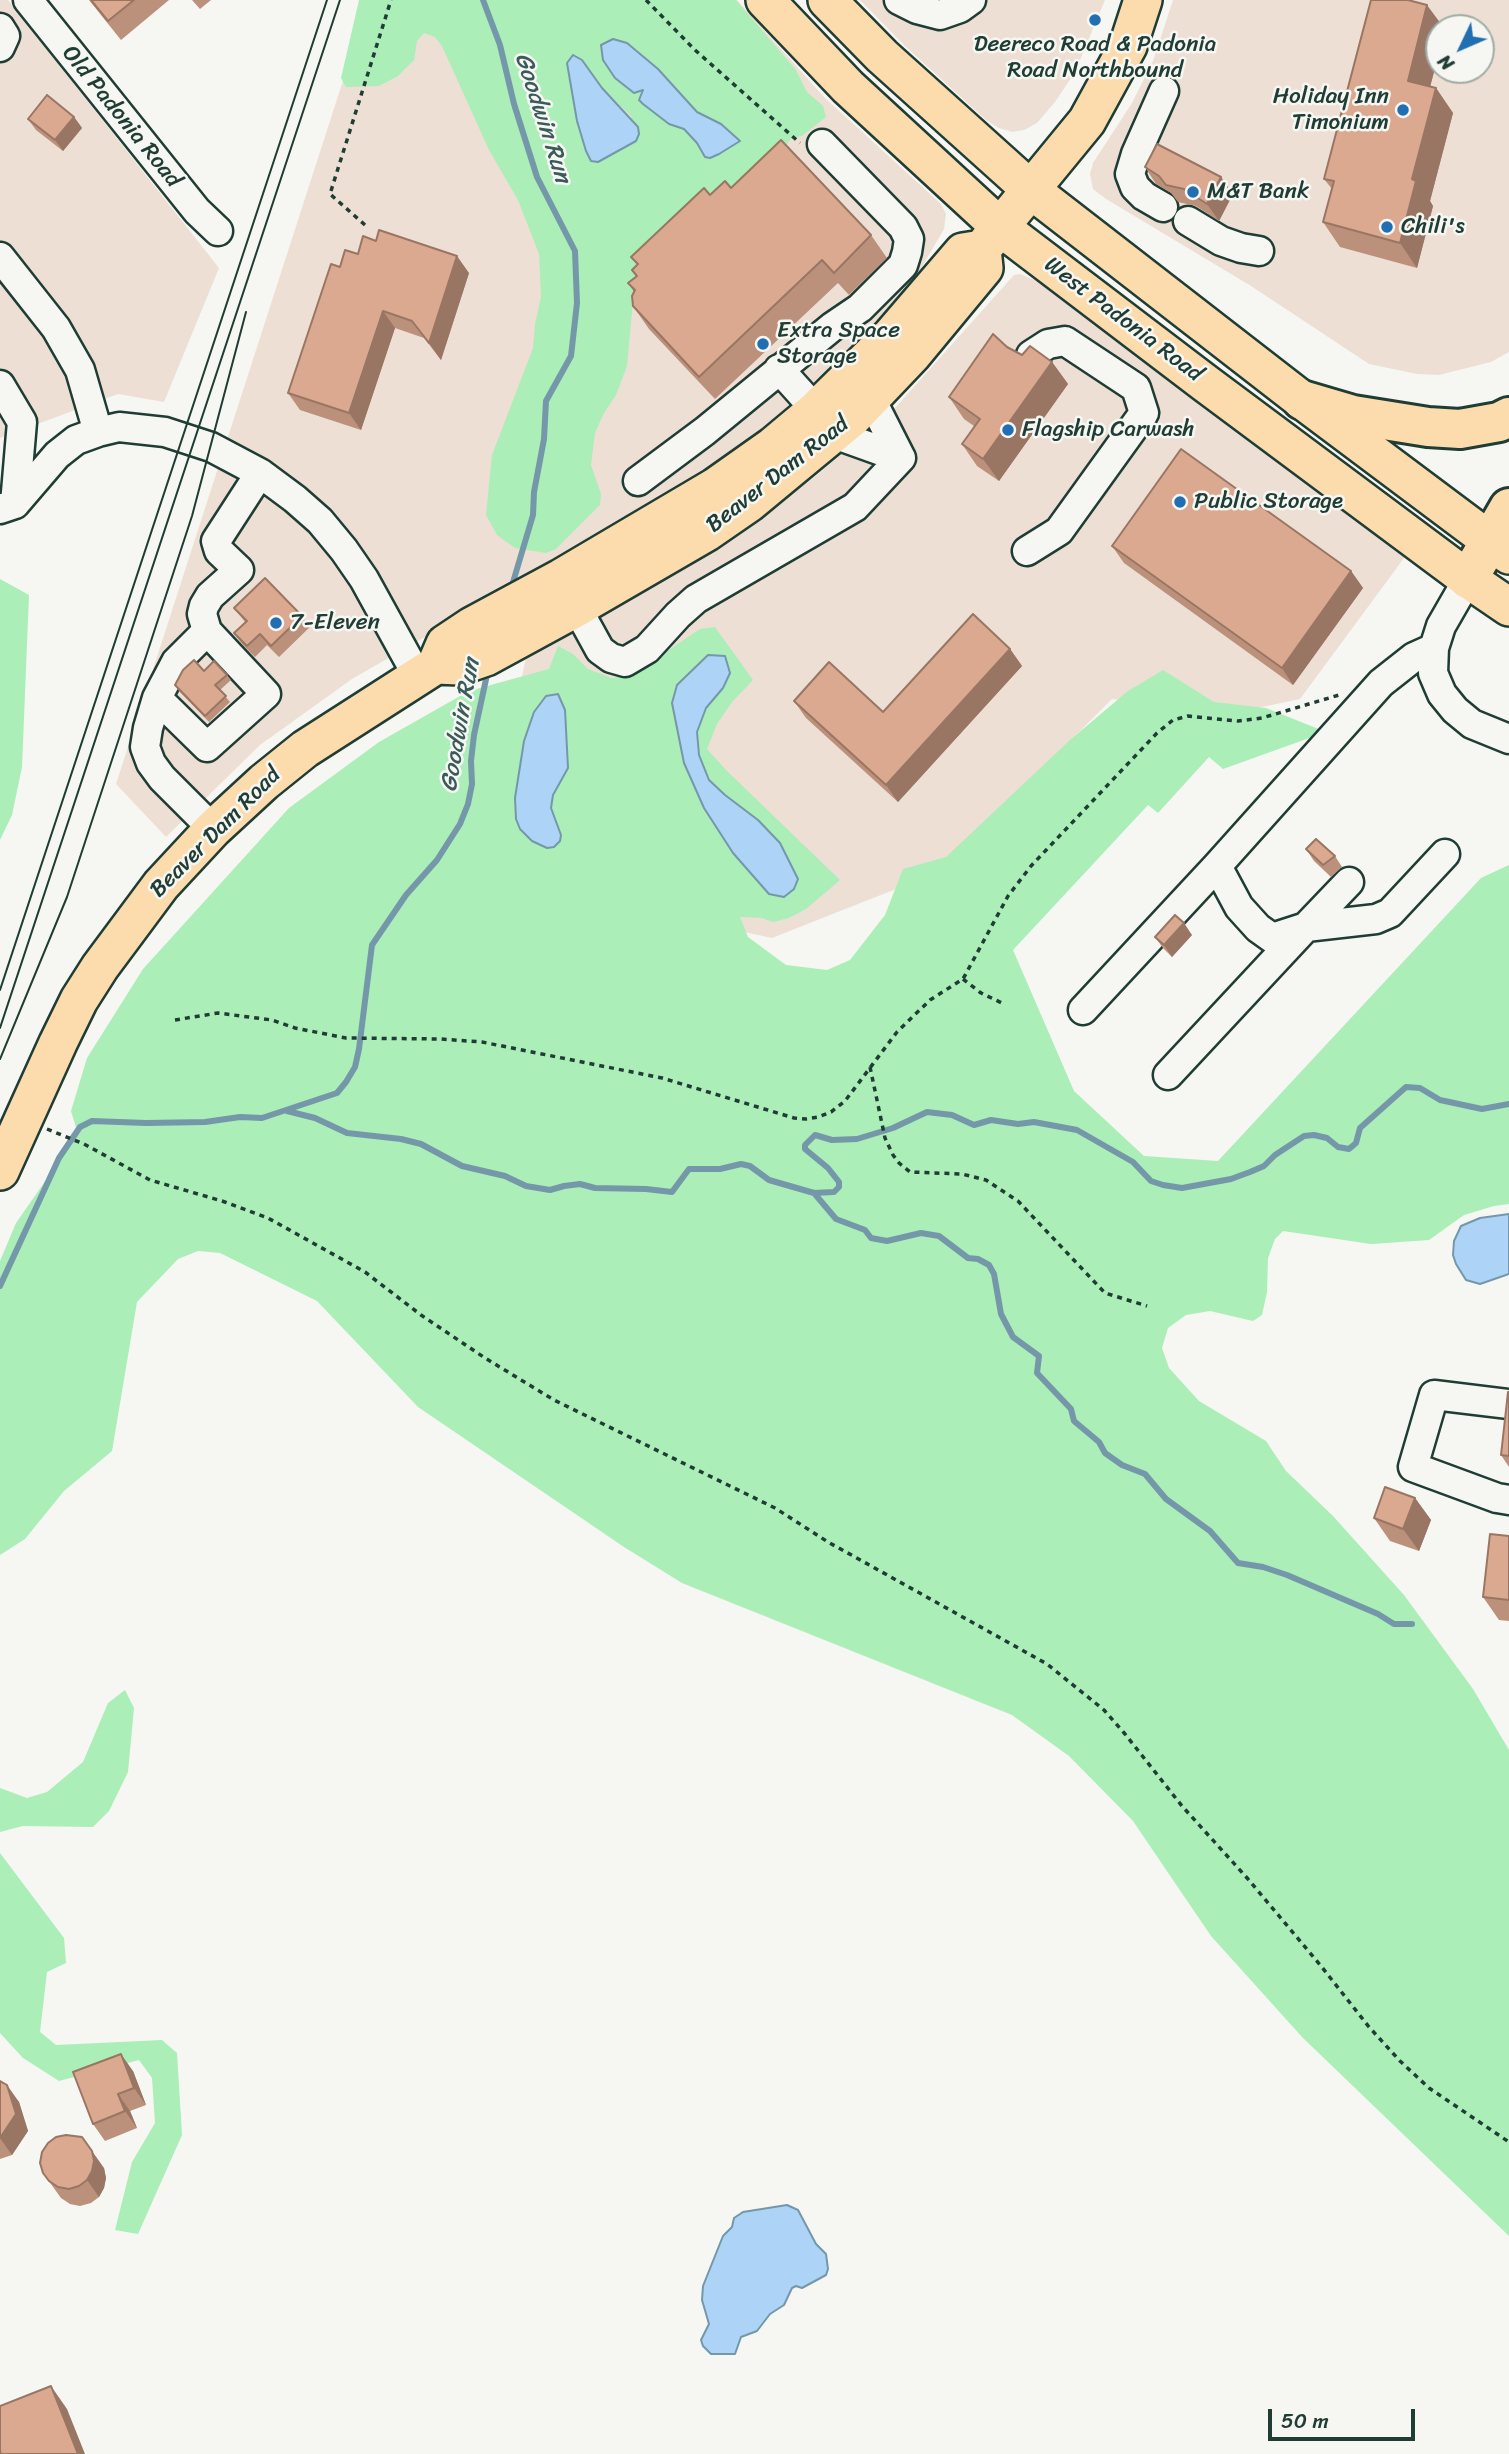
<!DOCTYPE html>
<style>
body{margin:0}
#map{position:relative;width:1509px;height:2454px;overflow:hidden;background:#f6f6f2;font-family:Sriracha,sans-serif}
canvas{display:block}
.north{position:absolute;left:1425px;top:14px;width:70px;height:70px;box-sizing:border-box;background:#f6f6f2;border:2px solid #a0aca6;border-radius:50%;rotate:226deg;font-size:19px;font-weight:700;line-height:28px;text-align:center;color:#1f3d34}
.north::after{content:'';display:block;margin:auto;width:24px;height:32px;background:#1f6fb2;clip-path:polygon(50% 0,100% 100%,50% 72%,0 100%)}
.scale{position:absolute;left:1268px;top:2409px;width:147px;height:32px;box-sizing:border-box;border:4px solid #1f3d34;border-top:0;padding-left:9px;font-size:21px;line-height:24px;white-space:nowrap;color:#1f3d34;-webkit-text-stroke:5px #f6f6f2;paint-order:stroke}
</style>
<div id="map">
<canvas width="1509" height="2454"></canvas>
<div class="north">N</div>
<div class="scale">50 m</div>
</div>
<script>
const context = document.querySelector('canvas').getContext('2d');
context.lineJoin = 'round';
function paint(path, color) {
  context.fillStyle = color;
  context.fill(path, 'evenodd');
}
function toPath(rows) {
  const path = new Path2D();
  for (const r of rows) {
    path.moveTo(r[0], r[1]);
    for (let i = 2; i < r.length; i += 2) path.lineTo(r[i], r[i + 1]);
  }
  return path;
}
function strokePath(path, color, width, dash) {
  context.strokeStyle = color;
  context.lineWidth = width;
  context.lineCap = dash ? 'butt' : 'round';
  context.setLineDash(dash || []);
  context.stroke(path);
}
function label(font, color, halo, rows, align = 'center') {
  context.font = font + ' Sriracha,sans-serif';
  context.lineWidth = 5;
  context.setLineDash([]);
  context.textBaseline = 'middle';
  context.strokeStyle = halo;
  context.fillStyle = color;
  for (const [text, x, y, turn = 0] of rows) {
    context.save();
    context.translate(x, y);
    context.rotate((+turn || 0) * Math.PI / 180);
    context.textAlign = isNaN(turn) ? turn : align;
    if (halo) context.strokeText(text, 0, 0);
    context.fillText(text, 0, 0);
    context.restore();
  }
}
paint(toPath([
 [0,0,8,0,219,268,164,402,118,394,0,438],
 [369,0,737,0,825,98,941,204,946,214,944,229,908,291,880,325,775,424,681,490,352,679,260,745,166,837,116,784],
 [860,0,1105,0,1075,72,1055,102,1037,123,1024,130,1012,132,999,128,986,120,905,46],
 [1173,0,1509,0,1509,352,1491,362,1439,375,1417,374,1369,364,1251,286,1106,199,1093,189,1090,174,1093,163,1132,103,1153,61],
 [1439,28,1481,28,1481,70,1439,70],
 [1020,274,1037,281,1407,554,1300,699,1233,713,1112,699,939,872,772,938,476,874,527,654,762,516,817,475,895,408,1014,275]
]), '#eedfd4');
paint(toPath([
 [359,0,736,0,796,70,807,92,823,106,826,117,802,136,791,138,756,190,634,290,627,366,616,395,604,413,595,433,591,465,601,494,600,505,556,549,546,553,515,548,497,535,486,515,492,455,533,348,535,324,541,297,539,254,518,200,489,150,442,46,435,37,424,33,417,41,414,60,398,76,379,86,346,87,341,78],
 [582,60,602,88,632,117,586,151,577,120,567,63],
 [658,69,697,112,721,124,739,139,701,152,697,143,684,129,669,124,642,90],
 [0,579,29,595,22,767,12,815,0,840],
 [715,627,753,680,732,702,717,724,707,749,726,770,840,880,806,909,789,918,773,922,762,918,740,917,748,937,786,965,827,970,850,960,885,915,903,869,946,857,1070,740,1128,691,1163,670,1214,702,1266,708,1326,732,1223,769,1209,757,1158,813,1148,805,1013,950,1074,1091,1144,1156,1218,1161,1481,878,1509,865,1509,1204,1494,1206,1464,1215,1429,1240,1371,1244,1283,1231,1275,1239,1268,1258,1267,1292,1262,1315,1253,1321,1210,1311,1186,1315,1168,1328,1162,1348,1169,1368,1199,1401,1266,1441,1286,1471,1333,1516,1404,1595,1473,1689,1509,1750,1509,2236,1303,2038,1211,1936,1133,1821,1069,1756,1012,1715,682,1583,624,1547,418,1407,317,1301,220,1253,198,1251,178,1259,137,1302,112,1451,64,1491,25,1539,0,1555,0,1261,16,1223,78,1134,71,1111,87,1058,143,969,289,808,379,742,469,691,549,669,558,646,573,654,588,669,612,678,631,675,700,629],
 [565,710,568,767,553,795,551,808,561,835,521,765,524,741],
 [125,1690,134,1708,128,1772,109,1811,93,1827,23,1826,0,1832,0,1788,27,1798,47,1792,83,1762,108,1703],
 [0,1853,64,1938,66,1963,47,1972,40,2032,56,2045,162,2040,177,2053,182,2135,138,2234,115,2230,132,2162,155,2123,152,2078,139,2060,59,2081,23,2058,0,2033]
]), '#abeeb8');
const water = toPath([
 [613,39,627,43,658,69,697,112,721,124,740,141,719,154,710,158,705,157,697,143,684,129,669,124,643,104,639,100,643,90,634,93,615,78,603,60,601,45,613,39],
 [573,55,582,60,602,88,638,127,639,134,636,141,598,162,591,161,586,151,577,121,567,63,573,55],
 [708,655,725,656,730,673,723,688,706,708,697,732,699,755,709,780,725,795,758,820,780,843,798,879,794,889,784,897,769,894,733,853,704,808,684,763,672,703,677,685,708,655],
 [558,694,565,710,568,768,553,795,551,808,561,835,560,841,554,847,547,848,532,841,520,829,516,819,515,798,524,741,534,712,546,696,558,694],
 [1509,1214,1509,1274,1480,1284,1466,1280,1456,1264,1453,1255,1454,1241,1461,1226,1480,1218,1509,1214],
 [787,2205,798,2210,816,2244,826,2254,828,2269,826,2275,802,2288,796,2286,792,2288,784,2305,770,2314,757,2331,741,2337,735,2354,711,2354,703,2346,701,2340,709,2324,702,2300,703,2286,723,2236,732,2227,734,2218,743,2212,787,2205]
]);
paint(water, '#add4f7');
strokePath(water, '#7498a9', 2);
strokePath(toPath([
 [483,0,500,45,514,104,537,177,575,251,577,303,571,356,546,401,544,439,534,492,533,515,511,589],
 [287,1111,315,1118,347,1133,401,1139,421,1144,462,1166,505,1176,526,1186,550,1190,564,1186,580,1184,595,1188,646,1189,672,1192,689,1169,720,1169,741,1164,750,1166,769,1180,814,1193,834,1192,839,1187,839,1182,828,1168,805,1149,805,1145,815,1135,832,1140,857,1139,893,1128,927,1112,952,1115,974,1125,991,1120,1018,1124,1034,1122,1077,1130,1133,1162,1151,1181,1163,1185,1182,1188,1231,1179,1250,1172,1264,1166,1275,1155,1304,1136,1314,1135,1327,1138,1338,1147,1349,1149,1356,1143,1360,1128,1406,1087,1420,1088,1440,1100,1482,1109,1509,1104],
 [814,1193,836,1219,865,1230,871,1238,887,1241,921,1233,939,1236,968,1258,978,1259,989,1265,994,1274,1001,1314,1013,1337,1039,1356,1037,1373,1071,1409,1074,1421,1099,1442,1105,1453,1122,1465,1145,1474,1166,1499,1210,1531,1238,1563,1263,1567,1287,1575,1378,1614,1394,1624,1412,1624],
 [0,1286,59,1158,80,1127,92,1121,146,1123,205,1122,240,1117,262,1118,337,1093,346,1082,355,1067,359,1049,372,945,406,895,437,860,460,824,468,804,472,784,471,761,474,735,488,670]
]), '#7498a9', 6);
const minor = toPath([
 [28,0,197,211,218,231],
 [899,0,917,9,940,15,960,8,971,0],
 [0,28,5,36,0,47],
 [1163,207,1144,196,1135,187,1130,174,1136,154,1164,91],
 [1188,221,1221,241,1241,248,1259,251],
 [0,257,56,328,80,370,98,432],
 [779,369,816,410],
 [0,385,22,422,15,504],
 [834,434,901,458,871,399],
 [638,481,705,431,832,327,860,308,903,265,907,252,909,239,903,227,822,144],
 [0,509,15,504,57,455,76,440,98,432,119,427,165,432,211,447,260,473,295,499,320,521,344,550,364,579,418,677],
 [1027,551,1059,531,1144,413,1136,388,1065,341,1048,344,1031,355],
 [1468,579,1441,626,1434,648,1433,673,1442,694,1455,710,1472,724,1509,739],
 [567,590,600,650,611,658,625,662,647,649,678,615,696,599,855,507,901,458],
 [157,698,207,747,266,694,207,631],
 [213,829,162,778,151,763,145,747,148,728,157,698,176,662,207,631,202,614,204,606,210,596,239,570,219,551,216,541,260,473],
 [1217,866,1239,907,1258,928,1272,938,1306,927,1349,882],
 [1083,1010,1217,866,1381,683,1414,657,1434,648],
 [1168,1075,1306,927,1376,919,1390,913,1445,854],
 [1509,1404,1434,1395,1413,1467,1497,1498,1509,1500]
]);
const major = toPath([
 [765,0,848,87,1000,227,1205,383,1468,579,1509,607],
 [827,0,882,56,1031,190,1302,400,1509,555],
 [436,665,460,666,486,657,576,608,707,532,749,503,853,417,912,355,984,268,982,249],
 [0,1171,58,1043,79,1000,100,967,161,885,213,829,264,782,305,749,436,665,445,644,472,626,561,578,715,487,773,446,816,410,891,336,963,252,982,249,1087,121,1128,46,1143,0]
]);
const highway = toPath([
 [1302,400,1353,415,1428,427,1460,429,1499,422,1509,417],
 [1468,579,1509,508]
]);
strokePath(minor, '#1f3d34', 33);
strokePath(major, '#1f3d34', 42);
strokePath(highway, '#1f3d34', 44);
strokePath(toPath([
 [646,0,695,50,800,143],
 [365,225,330,194,391,0],
 [963,979,981,993,1004,1004],
 [175,1020,218,1013,272,1020,295,1028,346,1038,440,1039,482,1042,662,1078,794,1118,806,1119,818,1117,831,1112,845,1101,897,1032,930,1000,963,979,1008,896,1031,866,1157,733,1173,720,1188,716,1238,721,1262,718,1339,695],
 [870,1067,885,1138,893,1155,899,1163,910,1172,962,1174,986,1180,1018,1201,1105,1293,1147,1306],
 [47,1129,84,1144,150,1180,222,1201,268,1218,365,1272,421,1315,485,1358,554,1400,775,1508,828,1542,1047,1664,1104,1710,1125,1734,1182,1806,1248,1879,1321,1966,1369,2027,1400,2061,1429,2088,1509,2142]
]), '#1f3d34', 3.5, [5, 5]);
strokePath(minor, '#f6f6f2', 28);
strokePath(major, '#fcdcac', 37);
strokePath(highway, '#fcdcac', 38);
strokePath(toPath([
 [0,990,327,0],
 [0,1028,340,0],
 [0,1059,67,897,192,516,246,312]
]), '#1f3d34', 2);
paint(toPath([
 [89,0,169,0,121,40],
 [192,0,211,0,200,9],
 [1439,28,1439,53,1430,87,1436,88,1453,113,1430,201,1433,206,1417,268,1340,247,1323,222,1332,189,1324,179],
 [74,117,82,128,63,151,36,130,28,119],
 [1145,167,1233,194,1219,221,1196,206,1178,202,1171,193,1156,184],
 [731,188,871,235,887,258,849,295,838,283,715,399,649,329,633,306,634,292,628,283,636,276,632,270,637,265,631,257,710,195],
 [358,254,469,273,441,360,424,338,395,328,361,430,300,410,288,393],
 [1007,347,1022,355,1052,362,1068,384,999,481,977,466,962,444,974,426,964,419,949,397],
 [1112,546,1351,571,1363,588,1293,685,1124,563],
 [234,608,302,616,310,627,279,657,267,645,255,657,242,644,234,633,245,622],
 [1010,649,1022,666,898,802,806,718,794,701,883,712],
 [204,671,227,675,231,680,220,690,230,702,209,722,179,691,175,685],
 [1306,849,1335,856,1342,867,1331,877,1314,861],
 [1192,935,1172,957,1163,948,1155,937],
 [1509,1392,1509,1467,1501,1455],
 [1415,1498,1431,1520,1419,1551,1390,1541,1374,1518],
 [1509,1536,1509,1621,1499,1620,1483,1597],
 [133,2071,146,2105,130,2111,137,2128,105,2141,93,2124],
 [0,2081,19,2102,28,2131,12,2155,0,2159],
 [104,2168,106,2178,104,2188,99,2197,91,2203,80,2206,70,2204,61,2198,43,2173]
]), '#bc917b');
paint(toPath([
 [1427,5,1444,28,1439,28,1439,53,1425,106,1408,81],
 [1436,88,1453,113,1430,201,1433,206,1417,268,1400,243,1412,179],
 [74,117,82,128,63,151,55,140],
 [1221,177,1233,194,1219,221,1207,204],
 [457,256,469,273,441,360,429,343],
 [383,311,395,328,361,430,349,413],
 [1052,362,1068,384,999,481,983,459],
 [1351,571,1363,588,1293,685,1282,668],
 [1010,649,1022,666,898,802,886,785],
 [1184,923,1192,935,1172,957,1164,945],
 [1415,1498,1431,1520,1419,1551,1403,1529],
 [121,2054,133,2071,146,2105,134,2088],
 [7,2085,19,2102,28,2131,12,2155,0,2138],
 [118,2094,130,2111,137,2128,125,2111],
 [92,2151,104,2168,106,2178,104,2188,99,2197,87,2180],
 [51,2386,67,2409,85,2454,78,2454]
]), '#997664');
const building = toPath([
 [91,0,134,0,108,21,91,0],
 [1371,0,1408,0,1427,5,1408,81,1436,88,1412,179,1416,181,1400,243,1323,222,1334,181,1324,179,1371,0],
 [47,95,74,117,55,140,28,119,47,95],
 [781,140,871,235,834,273,822,260,699,377,633,306,632,296,635,290,628,283,637,276,632,270,638,264,631,257,704,188,710,195,725,181,731,188,781,140],
 [1157,144,1221,177,1207,204,1184,189,1166,185,1159,176,1145,167,1157,144],
 [379,230,457,256,429,343,412,321,383,311,349,413,288,393,331,264,340,267,345,250,358,254,363,236,376,241,379,230],
 [993,334,1007,347,1022,355,1030,346,1052,362,983,459,962,444,980,419,949,397,993,334],
 [1181,449,1351,571,1282,668,1112,546,1181,449],
 [265,578,302,616,271,646,260,634,247,646,234,633,247,621,234,608,265,578],
 [973,614,1010,649,886,785,794,701,829,662,883,712,973,614],
 [194,660,204,671,214,661,227,675,215,685,226,696,205,716,175,685,183,670,194,660],
 [1316,839,1335,856,1323,865,1306,849,1316,839],
 [1175,915,1184,923,1164,945,1155,937,1175,915],
 [1508,1392,1509,1392,1509,1456,1501,1455,1508,1392],
 [1385,1487,1415,1498,1403,1529,1374,1518,1385,1487],
 [1490,1534,1509,1536,1509,1600,1483,1597,1490,1534],
 [121,2054,134,2088,118,2094,125,2111,93,2124,73,2072,121,2054],
 [0,2081,7,2085,16,2114,0,2138,0,2081],
 [66,2135,82,2137,92,2151,94,2161,92,2171,87,2180,79,2186,69,2189,58,2187,49,2181,43,2173,40,2163,42,2152,48,2143,56,2137,66,2135],
 [51,2386,78,2454,1,2454,0,2451,0,2406,51,2386]
]);
paint(building, '#dba98f');
strokePath(building, '#997664', 2);
for (const [x, y, r, color] of [
 [1095,20,7,"#1f6fb2"],
 [1403,110,7,"#1f6fb2"],
 [1193,192,7,"#1f6fb2"],
 [1387,227,7,"#1f6fb2"],
 [763,344,7,"#1f6fb2"],
 [1008,430,7,"#1f6fb2"],
 [1180,502,7,"#1f6fb2"],
 [276,623,7,"#1f6fb2"]
]) {
  const dot = new Path2D();
  dot.arc(x, y, r, 0, 2 * Math.PI);
  context.fillStyle = color;
  context.fill(dot);
  strokePath(dot, '#f6f6f2', 2.5);
}
label('23px', '#1f3d34', '#f6f6f2', [
 ["Deereco Road & Padonia",1095,45,"center"],
 ["Road Northbound",1095,71,"center"],
 ["Holiday Inn",1389,97,"right"],
 ["Timonium",1389,123,"right"],
 ["M&T Bank",1207,192],
 ["Chili's",1401,227],
 ["Extra Space",777,331],
 ["Storage",777,357],
 ["Flagship Carwash",1022,430],
 ["Public Storage",1194,502],
 ["7-Eleven",290,623]
], 'left');
label('23px', '#1f3d34', '#f6f6f2', [
 ["Old Padonia Road",121,117,51],
 ["West Padonia Road",1123,320,37],
 ["Beaver Dam Road",778,475,-38],
 ["Beaver Dam Road",216,833,-45]
]);
label('italic 24px', '#3b5b5b', '#f6f6f2', [
 ["Goodwin Run",542,118,72],
 ["Goodwin Run",461,725,-80]
]);
</script>
